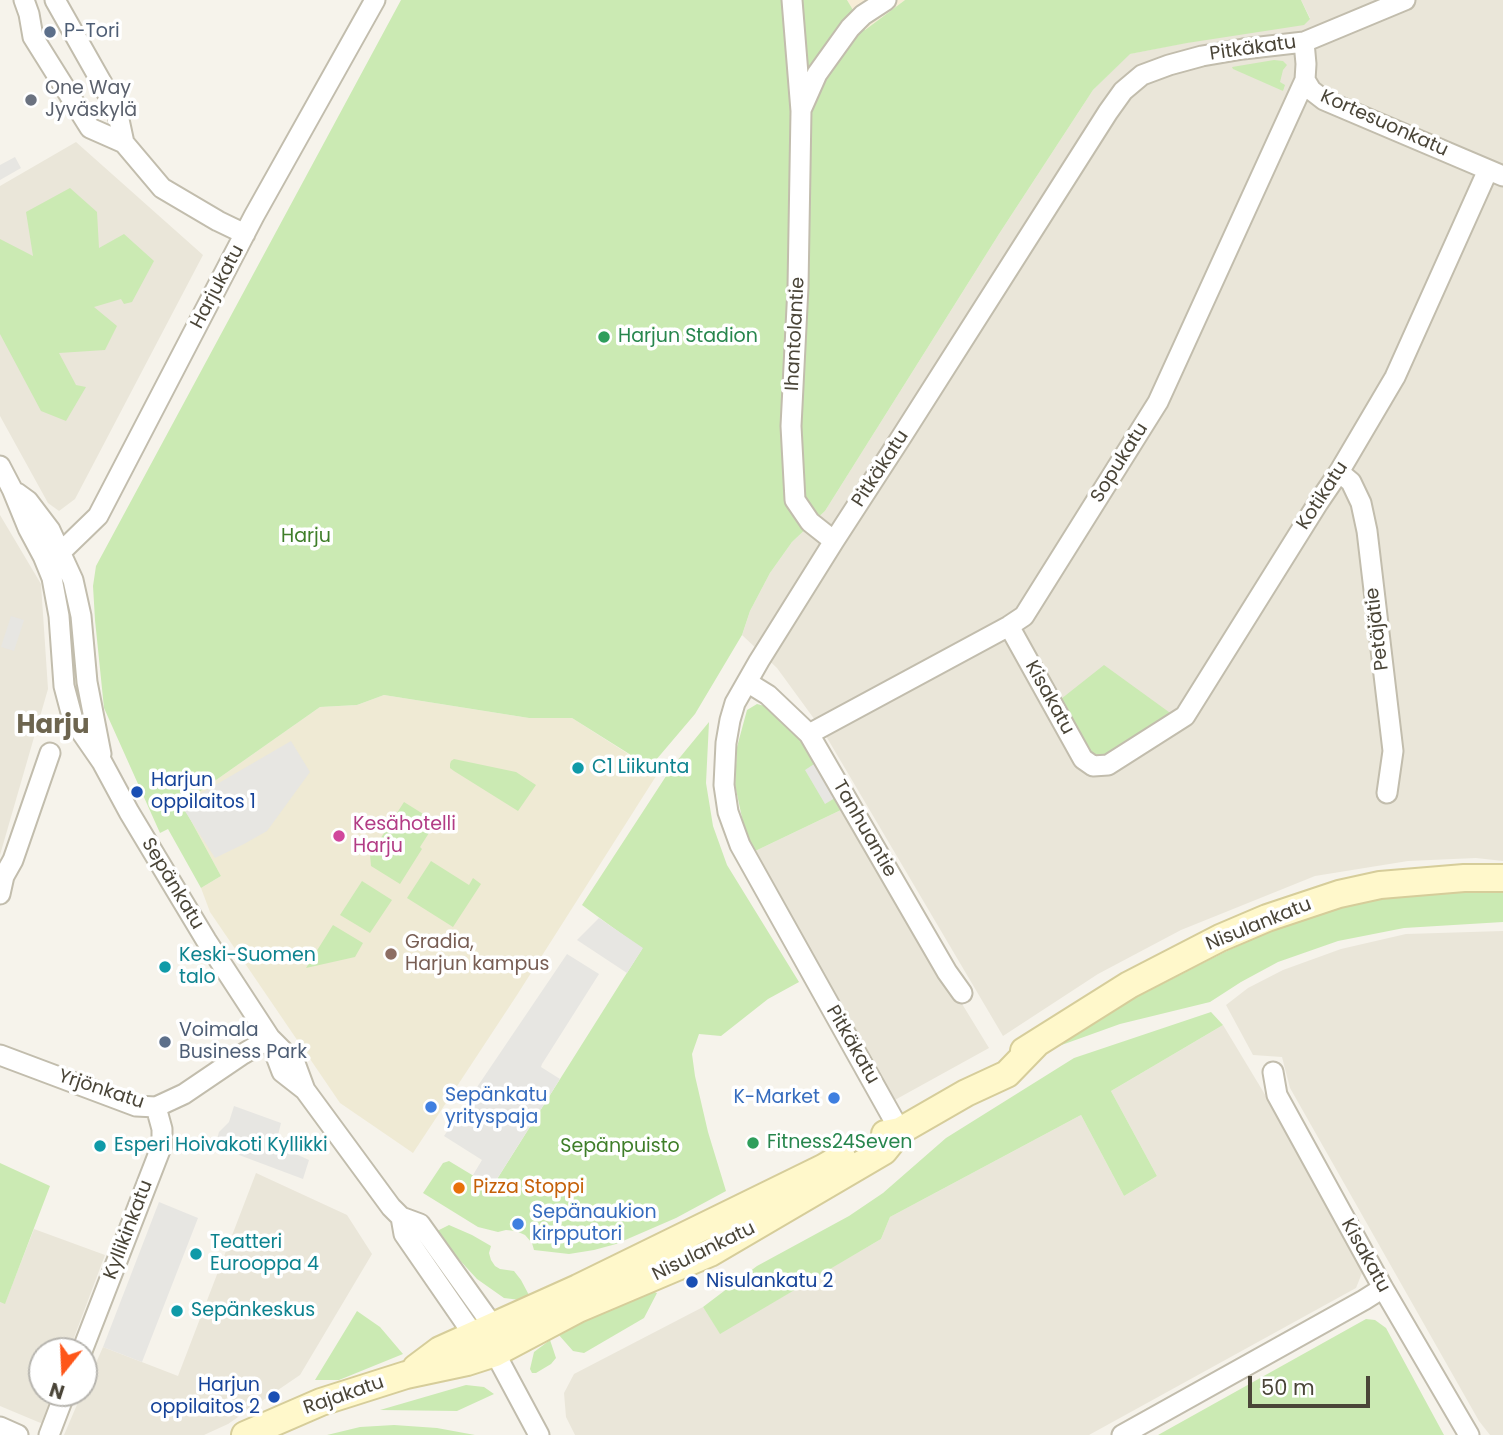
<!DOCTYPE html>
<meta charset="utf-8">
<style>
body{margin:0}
#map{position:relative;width:1503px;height:1435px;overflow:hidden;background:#f6f3eb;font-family:Poppins,sans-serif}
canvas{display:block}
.north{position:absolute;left:28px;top:1337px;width:70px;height:70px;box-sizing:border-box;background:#fff;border:2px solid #b7b5af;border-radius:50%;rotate:198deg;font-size:19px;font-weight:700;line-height:28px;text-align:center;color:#4a4538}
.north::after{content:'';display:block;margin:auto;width:24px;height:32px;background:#fe5619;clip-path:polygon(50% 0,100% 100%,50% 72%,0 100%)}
.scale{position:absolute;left:1248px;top:1376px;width:122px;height:32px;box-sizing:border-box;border:4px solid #4a4538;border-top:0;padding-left:9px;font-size:21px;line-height:24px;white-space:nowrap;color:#4a4538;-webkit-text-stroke:5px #fff;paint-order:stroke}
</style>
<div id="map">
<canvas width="1503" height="1435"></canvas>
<div class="north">N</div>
<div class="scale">50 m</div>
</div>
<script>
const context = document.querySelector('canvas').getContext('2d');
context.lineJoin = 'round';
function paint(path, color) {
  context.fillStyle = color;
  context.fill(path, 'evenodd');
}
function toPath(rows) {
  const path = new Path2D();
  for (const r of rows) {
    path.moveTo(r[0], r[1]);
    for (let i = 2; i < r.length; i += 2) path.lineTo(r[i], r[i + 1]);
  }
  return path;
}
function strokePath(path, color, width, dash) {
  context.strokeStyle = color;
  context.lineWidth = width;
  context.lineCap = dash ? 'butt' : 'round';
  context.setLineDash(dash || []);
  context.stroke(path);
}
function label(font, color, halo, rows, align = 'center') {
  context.font = font + ' Poppins,sans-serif';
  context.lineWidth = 7;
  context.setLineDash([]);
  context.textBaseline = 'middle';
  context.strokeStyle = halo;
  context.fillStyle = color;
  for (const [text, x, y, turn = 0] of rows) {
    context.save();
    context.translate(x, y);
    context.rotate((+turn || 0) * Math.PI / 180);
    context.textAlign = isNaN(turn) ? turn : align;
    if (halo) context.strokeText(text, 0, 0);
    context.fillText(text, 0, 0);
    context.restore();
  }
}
paint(toPath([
 [1301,0,1503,0,1503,861,1476,858,1408,861,1315,876,1181,930,1098,974,1003,1036,823,731,777,668,742,635,750,611,770,573,792,542,825,511,999,234,1093,90,1129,54,1310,18],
 [76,142,203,255,75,499,59,511,48,503,0,416,0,186],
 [0,515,41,584,48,689,0,855],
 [843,809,989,1048,893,1101,751,853],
 [1503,931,1503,1435,1490,1435,1479,1421,1290,1088,1282,1057,1253,1055,1226,1005,1248,988,1283,970,1341,949,1406,934],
 [1223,1025,1369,1267,1362,1273,1356,1288,1089,1435,575,1435,566,1417,564,1393,574,1374,703,1307,720,1333,881,1239,890,1217,1081,1115,1124,1196,1157,1176,1111,1091],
 [256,1173,347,1215,372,1254,300,1375,228,1424,204,1435,64,1435,82,1393,84,1393,84,1390,103,1347,178,1376],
 [34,1229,105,1255,69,1351,42,1351,42,1393,54,1393,43,1424,0,1406,0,1302,5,1303]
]), '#eae6d9');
paint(toPath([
 [847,0,905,0,865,30]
]), '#f7edd6');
paint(toPath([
 [384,695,529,718,572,718,658,773,517,995,413,1153,340,1103,210,912,201,888,221,876,182,804,320,707,357,705]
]), '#efead4');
paint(toPath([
 [401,0,847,0,865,30,905,0,1301,0,1310,19,1304,25,1187,43,1130,54,1093,90,999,234,825,511,792,542,770,573,750,611,742,635,695,714,650,767,572,718,529,718,384,695,357,705,320,707,182,804,221,876,201,888,168,829,160,833,104,708,95,620,93,586,96,566],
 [1274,60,1283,61,1287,65,1283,70,1280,82,1285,85,1283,91,1233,69,1232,67],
 [70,188,97,212,99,248,124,234,154,261,132,302,124,304,121,299,94,307,117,326,105,350,59,353,76,385,86,387,66,421,41,411,0,334,0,239,33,256,26,212],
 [1104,665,1173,715,1104,757,1096,756,1090,752,1061,699],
 [757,704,769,707,801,739,843,809,751,853,747,841,735,785,737,747,747,710],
 [709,722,706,783,713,826,727,865,799,982,768,999,721,1036,699,1034,692,1054,695,1076,708,1132,726,1191,676,1218,616,1244,594,1250,569,1254,534,1250,532,1243,525,1235,516,1231,506,1230,498,1232,478,1227,423,1193,443,1163,449,1161,492,1187,642,949,582,905,672,767],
 [454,759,516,772,536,785,518,811,454,771,450,768,450,764,451,761],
 [404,802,436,822,420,847,422,849,400,884,371,866,370,855],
 [431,861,469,885,473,878,481,884,453,927,407,898],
 [362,881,392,900,370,933,340,915],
 [1503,889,1503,922,1404,928,1338,941,1278,962,1241,982,1210,1002,1120,1024,1056,1047,1117,1007,1225,952,1282,926,1345,903,1406,893],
 [333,925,363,943,355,957,306,968],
 [1211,1012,1223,1025,1111,1091,1157,1176,1124,1196,1081,1115,890,1217,881,1239,720,1334,703,1307,757,1266,849,1216,883,1193,946,1138,1074,1058],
 [0,1163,50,1186,5,1304,0,1302],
 [449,1225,472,1235,491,1246,489,1253,491,1260,495,1266,500,1269,514,1271,521,1280,530,1297,520,1300,504,1298,477,1279,444,1243,437,1231],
 [647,1289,657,1293,644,1318,584,1353,573,1351,558,1334,605,1308],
 [357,1311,380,1327,403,1354,339,1380,315,1380],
 [1366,1319,1375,1320,1386,1328,1444,1435,1158,1435],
 [550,1340,556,1358,551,1364,536,1373,532,1373,530,1369,534,1352],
 [466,1385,484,1387,494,1394,457,1411,380,1410],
 [394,1425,437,1428,475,1435,327,1435,360,1427]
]), '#cbeab3');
paint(toPath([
 [15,157,21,168,0,180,0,165],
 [11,616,24,620,14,651,1,647],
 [291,741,310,772,267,831,244,844,215,858,181,805],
 [814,764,835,798,825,804,805,770],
 [599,918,643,948,627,973,577,940],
 [567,954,599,974,542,1064,541,1067,560,1079,492,1187,473,1175,482,1160,444,1136],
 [234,1106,281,1123,278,1135,289,1151,309,1160,303,1179,215,1146,219,1132,229,1122],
 [159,1202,198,1218,142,1362,103,1347]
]), '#e7e6e2');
const street = toPath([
 [24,0,29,14,33,37,90,128,124,143,162,188,218,221,245,234],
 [55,0,103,85,118,115,124,143],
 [792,0,801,111,798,287,791,426,795,500,810,522,834,541],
 [1304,42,1306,64,1305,80,1311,90,1324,100,1503,176],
 [801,110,817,74,850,28,863,15,886,0],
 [0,466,12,489,28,528,43,556,52,578,59,616,64,686,73,720,102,762,129,812,206,940,270,1038,295,1063,305,1090,391,1207,401,1217,420,1224,493,1326,494,1338],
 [1339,472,1351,482,1361,503,1367,531,1393,751,1387,793],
 [17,493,28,501,50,530,73,580,81,616,87,682,101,754],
 [43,556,66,547,98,516,254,216,375,0],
 [1009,626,1083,759,1093,766,1108,765,1185,716,1318,503,1339,472,1395,377,1488,170],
 [747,682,768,695,809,734,947,972,962,993],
 [809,734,1009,626,1024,616,1158,402,1305,80],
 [0,894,4,876,13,860,50,753],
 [271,1043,282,1072,305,1090],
 [0,1055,136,1106,156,1107,184,1094,243,1054,270,1038],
 [1273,1072,1277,1095,1383,1288,1469,1435],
 [900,1131,740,845,728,812,724,785,726,743,730,720,735,703,759,661,834,541,902,436,1108,112,1123,91,1142,75,1169,65,1202,56,1243,49,1304,42,1405,0],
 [401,1217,404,1234,473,1334,495,1353,539,1435],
 [82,1351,162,1145,162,1129,156,1107],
 [0,1427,18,1435],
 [49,1435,65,1393],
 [1122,1435,1364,1300,1383,1288]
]);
const secondary = toPath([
 [1024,1051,1129,985,1220,938,1267,918,1339,894,1380,885,1464,878,1503,878],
 [885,1134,900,1131,966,1093,1007,1074,1037,1043],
 [416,1368,440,1350,578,1288,823,1168,842,1157],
 [245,1435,321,1402,406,1375,467,1362,495,1353,578,1309,710,1253,884,1151,900,1131]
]);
strokePath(street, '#c2bdad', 23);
strokePath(secondary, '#d6cd9a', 30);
strokePath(street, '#fff', 19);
strokePath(secondary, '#fff8cb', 26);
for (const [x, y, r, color] of [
 [50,32,7,"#5c6f8a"],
 [31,100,7,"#6b7280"],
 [604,337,7,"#2e9e5b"],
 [578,768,7,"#0f9aa8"],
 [137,792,7,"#1a4fb4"],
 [339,836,7,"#d1479c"],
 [391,954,7,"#8d6e63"],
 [165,967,7,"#0f9aa8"],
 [165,1042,7,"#5c6f8a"],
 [834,1098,7,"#3f7fe0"],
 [431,1107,7,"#3f7fe0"],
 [753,1143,7,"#2e9e5b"],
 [100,1146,7,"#0f9aa8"],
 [459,1188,7,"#e8710a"],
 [518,1224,7,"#3f7fe0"],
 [196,1254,7,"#0f9aa8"],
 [692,1282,7,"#1a4fb4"],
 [177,1311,7,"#0f9aa8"],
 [274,1397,7,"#1a4fb4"]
]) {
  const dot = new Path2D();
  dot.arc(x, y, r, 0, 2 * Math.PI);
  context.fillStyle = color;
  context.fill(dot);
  strokePath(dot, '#fff', 2.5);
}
label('19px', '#4e5e75', '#fff', [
 ["P-Tori",64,32],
 ["Voimala",179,1031],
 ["Business Park",179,1053]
], 'left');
label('19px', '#4a4538', '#fff', [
 ["Pitkäkatu",1253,49,-8],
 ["Kortesuonkatu",1384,124,24],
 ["Harjukatu",218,287,-62],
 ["Ihantolantie",796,334,-87],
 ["Sopukatu",1120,463,-58],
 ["Pitkäkatu",881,469,-57],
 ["Kotikatu",1323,496,-57],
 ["Petäjätie",1378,629,-97],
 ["Kisakatu",1049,698,61],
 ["Tanhuantie",864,829,60],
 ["Sepänkatu",172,884,59],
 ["Nisulankatu",1259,925,-22],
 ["Pitkäkatu",852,1045,60],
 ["Yrjönkatu",101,1090,18],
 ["Kyllikinkatu",129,1230,-69],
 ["Nisulankatu",704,1252,-26],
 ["Kisakatu",1365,1256,61],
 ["Rajakatu",344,1396,-19]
]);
label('19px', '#5b616d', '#fff', [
 ["One Way",45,89],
 ["Jyväskylä",45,111]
], 'left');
label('19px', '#27864d', '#fff', [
 ["Harjun Stadion",618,337],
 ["Fitness24Seven",767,1143]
], 'left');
label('19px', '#3f7e29', '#fff', [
 ["Harju",306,537],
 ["Sepänpuisto",620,1147]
]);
label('19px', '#0d838f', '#fff', [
 ["C1 Liikunta",592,768],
 ["Keski-Suomen",179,956],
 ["talo",179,978],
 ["Esperi Hoivakoti Kyllikki",114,1146],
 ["Teatteri",210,1243],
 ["Eurooppa 4",210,1265],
 ["Sepänkeskus",191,1311]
], 'left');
label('19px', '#164399', '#fff', [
 ["Harjun",151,781],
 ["oppilaitos 1",151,803],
 ["Nisulankatu 2",706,1282],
 ["Harjun",260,1386,"right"],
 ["oppilaitos 2",260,1408,"right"]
], 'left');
label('19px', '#b23c85', '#fff', [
 ["Kesähotelli",353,825],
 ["Harju",353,847]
], 'left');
label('19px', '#785e54', '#fff', [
 ["Gradia,",405,943],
 ["Harjun kampus",405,965]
], 'left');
label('19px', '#366cbe', '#fff', [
 ["Sepänkatu",445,1096],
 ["yrityspaja",445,1118],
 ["K-Market",820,1098,"right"],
 ["Sepänaukion",532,1213],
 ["kirpputori",532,1235]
], 'left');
label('19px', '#c56008', '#fff', [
 ["Pizza Stoppi",473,1188]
], 'left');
label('bold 26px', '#6d654f', '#fff', [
 ["Harju",53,726]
]);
</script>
